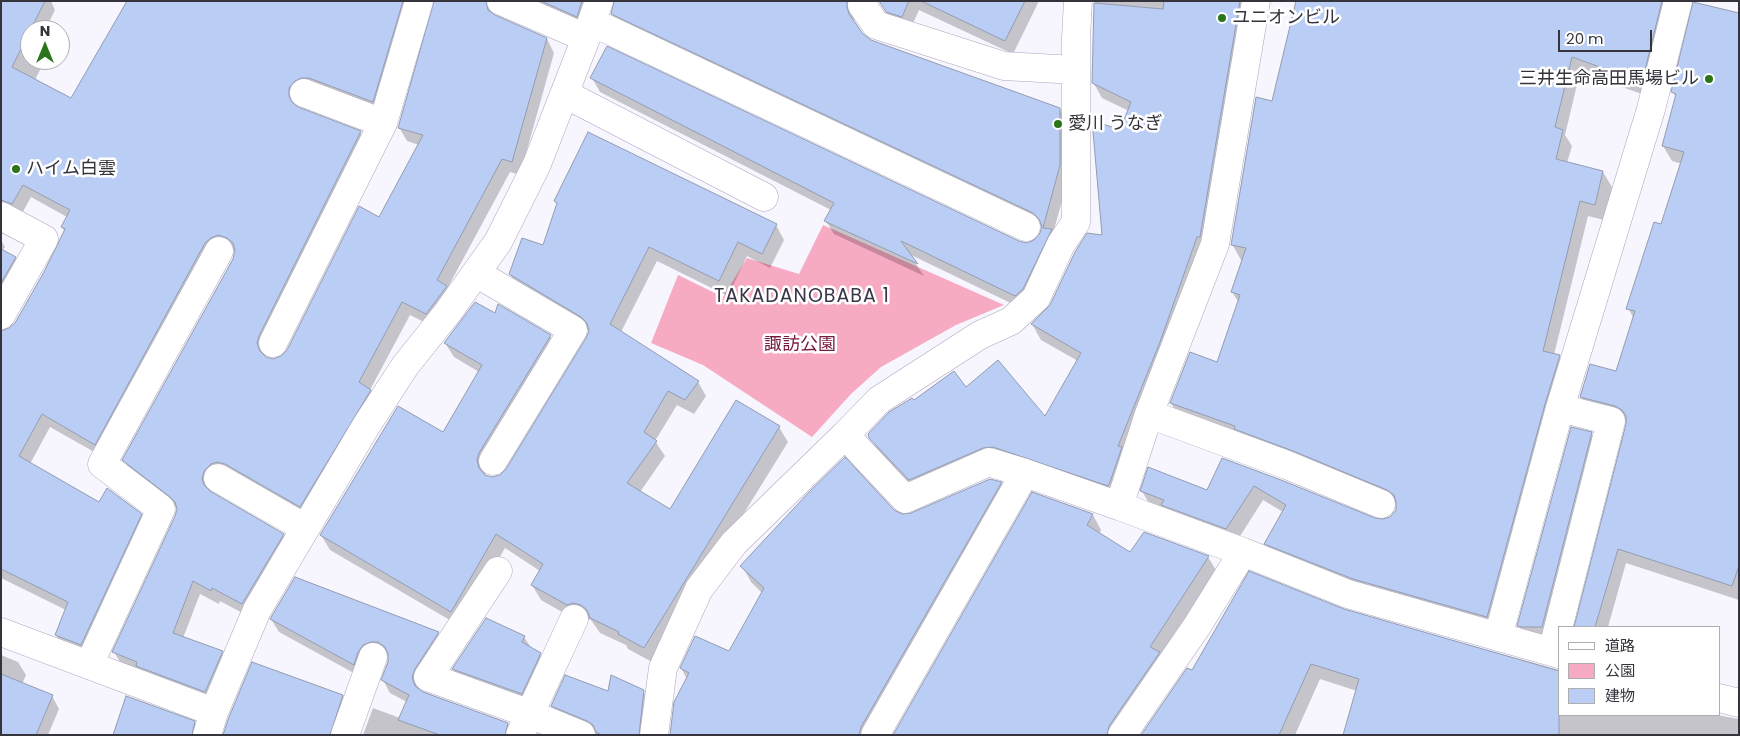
<!DOCTYPE html>
<meta charset="utf-8">
<style>
body{margin:0}
#map{position:relative;width:1740px;height:736px;overflow:hidden;background:#f7f5fe;font-family:Poppins,"Noto Sans JP",sans-serif}
canvas{display:block}
.frame{position:absolute;inset:0;border:2px solid #35333c;pointer-events:none}
.legend{position:absolute;left:1558px;top:626px;width:162px;height:90px;box-sizing:border-box;background:#fff;border:1px solid #aeadb1;margin:0;padding:6px 9px;list-style:none;font-size:15px;color:#35333c}
.legend li{display:flex;align-items:center;gap:10px;height:25px}
.legend b{width:25px;border:1px solid #aeadb1}
.north{position:absolute;left:20px;top:20px;width:50px;height:50px;box-sizing:border-box;background:#fff;border:1px solid #aeadb1;border-radius:50%;rotate:0deg;font-size:14px;font-weight:700;line-height:20px;text-align:center;color:#35333c}
.north::after{content:'';display:block;margin:auto;width:18px;height:22px;background:#2a7419;clip-path:polygon(50% 0,100% 100%,50% 72%,0 100%)}
.scale{position:absolute;left:1558px;top:30px;width:94px;height:22px;box-sizing:border-box;border:2px solid #35333c;border-top:0;padding-left:6px;font-size:15px;line-height:18px;white-space:nowrap;color:#35333c;-webkit-text-stroke:4px #fff;paint-order:stroke}
</style>
<div id="map">
<canvas width="1740" height="736"></canvas>
<div class="frame"></div>
<ul class="legend">
<li><b style="height:6px;background:#fff"></b>道路</li>
<li><b style="height:14px;background:#f7abc3"></b>公園</li>
<li><b style="height:14px;background:#bacdf5"></b>建物</li>
</ul>
<div class="north">N</div>
<div class="scale">20 m</div>
</div>
<script>
const context = document.querySelector('canvas').getContext('2d');
context.lineJoin = 'round';
function paint(path, color) {
  context.fillStyle = color;
  context.fill(path, 'evenodd');
}
function toPath(rows) {
  const path = new Path2D();
  for (const r of rows) {
    path.moveTo(r[0], r[1]);
    for (let i = 2; i < r.length; i += 2) path.lineTo(r[i], r[i + 1]);
  }
  return path;
}
function strokePath(path, color, width, dash) {
  context.strokeStyle = color;
  context.lineWidth = width;
  context.lineCap = dash ? 'butt' : 'round';
  context.setLineDash(dash || []);
  context.stroke(path);
}
function label(font, color, halo, rows, align = 'center') {
  context.font = font + ' Poppins,"Noto Sans JP",sans-serif';
  context.lineWidth = 5;
  context.setLineDash([]);
  context.textBaseline = 'middle';
  context.strokeStyle = halo;
  context.fillStyle = color;
  for (const [text, x, y, turn = 0] of rows) {
    context.save();
    context.translate(x, y);
    context.rotate((+turn || 0) * Math.PI / 180);
    context.textAlign = isNaN(turn) ? turn : align;
    if (halo) context.strokeText(text, 0, 0);
    context.fillText(text, 0, 0);
    context.restore();
  }
}
paint(toPath([
 [823,225,1004,305,956,325,881,367,851,394,812,437,703,365,651,343,678,275,723,297,747,258,799,274]
]), '#f7abc3');
paint(toPath([
 [1,1,51,1,55,10,45,30,30,30,30,60,45,60,35,80,72,99,129,1,412,1,380,115,296,102,297,108,360,132,368,146,266,350,265,358,273,360,282,357,380,218,419,145,407,141,399,127,435,1,501,1,494,9,493,15,547,39,554,53,520,175,510,172,447,289,454,301,434,327,410,315,370,390,378,404,308,520,212,485,210,493,283,535,291,548,250,617,220,601,219,604,200,594,183,638,222,652,230,666,213,705,122,665,114,652,176,516,178,509,132,473,124,460,234,259,236,251,227,249,103,457,50,427,30,464,99,504,141,515,149,528,89,658,64,649,56,635,66,610,1,578,1,332,10,329,16,323,59,247,65,232,62,227,67,217,31,197,20,217,1,216],
 [519,1,600,1,584,30],
 [615,1,864,1,855,12,854,20,862,35,871,41,1060,109,1068,123,1068,180,1053,233,1023,309,909,254,924,276,834,234,826,221,831,210,600,92,592,78,1019,242,1028,244,1036,241,1041,235,1042,227,620,27,612,14],
 [880,1,1039,1,1013,54,919,10,910,30,889,16],
 [1095,1,1258,1,1209,252,1117,501,1003,462,919,495,880,454,870,437,913,402,966,389,1045,418,1078,361,1041,340,1032,324,1051,306,1103,236,1120,131,1129,111,1102,98,1093,82],
 [1662,1,1670,16,1650,97,1580,72,1565,135,1572,146,1567,163,1603,172,1612,187,1604,220,1588,216,1554,355,1559,356,1568,372,1496,632,1275,559,1266,544,1283,512,1263,500,1235,544,1151,507,1142,491,1208,492,1223,459,1375,520,1383,521,1391,518,1397,510,1397,505,1303,466,1180,419,1171,403,1218,364,1239,303,1232,292,1243,260,1241,260,1232,244,1273,103],
 [1739,14,1739,600,1626,563,1608,627,1576,627,1627,424,1625,421,1590,412,1581,397,1617,372,1634,319,1628,308,1662,226,1682,164,1672,161,1663,146,1676,98,1673,92],
 [555,201,776,225,784,240,770,268,747,256,728,296,657,261,621,332,698,382,706,396,694,414,677,405,655,441,665,456,640,492,670,511,779,427,788,442,652,662,628,649,626,645,600,633,591,620,582,618,576,620,541,600,532,585,540,571,505,548,460,626,330,550,321,535,443,434,479,372,454,357,445,343,495,315,499,306,550,336,559,351,487,469,485,476,492,478,501,476,507,470,587,339,590,331,519,289,510,274,544,247,558,205],
 [1,240,5,247,2,251,15,258,23,272,1,310],
 [1591,433,1598,445,1547,643,1525,637,1519,626],
 [1001,483,1010,499,874,735,671,735,687,679,681,668,729,653,762,593,751,582,742,566,893,511,902,516,912,515],
 [1093,515,1101,530,1099,534,1131,554,1208,557,1217,572,1122,735,895,735],
 [1343,610,1559,670,1559,715,1717,715,1739,719,1739,735,1345,735,1357,691,1320,679,1295,735,1143,735,1193,672],
 [271,619,438,633,445,646,422,682,419,690,508,724,514,735,363,735,373,708,400,718,407,702,390,693,383,680,389,657,386,655,361,677,279,632],
 [524,637,530,646,529,647,540,654,545,663,527,703,459,678,453,669],
 [1,655,18,662,26,675,22,684,52,696,59,709,48,735,1,735],
 [643,691,651,704,647,735,597,735,560,719,552,706,609,693],
 [342,696,349,709,340,735,225,735],
 [194,722,201,735,114,735]
]), '#0003');
const building = toPath([
 [1,1,45,1,12,67,71,98,127,1,403,1,373,102,309,78,301,78,295,81,289,88,289,96,292,102,298,107,361,131,259,336,257,343,260,351,266,357,273,359,281,356,287,350,359,206,379,217,423,135,398,128,434,1,486,1,488,10,495,15,547,38,512,162,502,159,437,280,447,286,426,314,402,302,359,382,371,390,300,507,225,464,217,462,211,464,204,471,202,479,204,485,210,491,284,534,242,604,212,588,211,591,193,581,173,633,223,651,205,692,136,666,137,662,112,652,175,516,177,509,175,502,170,497,122,460,233,259,235,250,233,243,227,238,218,235,211,238,205,243,95,445,42,414,19,456,99,502,107,488,142,514,81,645,55,635,68,602,1,569,1,331,9,328,15,323,44,272,65,229,61,227,70,210,23,185,12,204,1,200,1,1],
 [541,1,582,1,577,17,541,1],
 [614,1,847,1,847,7,849,14,863,34,871,40,1060,108,1060,165,1043,228,1052,229,1023,289,1015,296,901,241,918,264,824,221,834,203,590,78,607,46,1019,241,1027,243,1034,240,1040,233,1042,226,1039,219,1033,213,611,14,614,1],
 [879,1,909,1,902,17,886,12,879,1],
 [921,1,1025,1,1005,41,921,1],
 [1164,1,1240,1,1200,237,1197,237,1160,342,1118,446,1122,447,1110,482,1108,486,993,447,983,448,909,480,869,438,868,434,889,412,912,398,914,400,954,371,966,387,998,360,1045,416,1081,353,1031,324,1050,305,1075,252,1087,233,1102,235,1092,120,1120,130,1131,102,1092,83,1094,3,1163,9,1164,1],
 [1296,1,1662,1,1642,82,1572,57,1555,127,1563,130,1556,159,1603,171,1595,205,1580,201,1543,351,1560,355,1545,404,1487,617,1353,579,1264,544,1286,505,1254,486,1226,529,1161,505,1164,500,1140,491,1148,467,1207,490,1222,458,1281,480,1375,518,1383,519,1390,517,1396,510,1396,502,1394,495,1387,490,1293,451,1234,429,1235,426,1170,403,1190,352,1217,362,1240,295,1231,292,1246,248,1231,245,1256,97,1272,101,1296,1],
 [1693,2,1739,13,1739,566,1732,586,1618,549,1595,627,1574,627,1626,424,1626,416,1622,410,1615,406,1580,397,1590,364,1616,371,1635,311,1626,309,1654,222,1661,224,1684,152,1662,146,1676,94,1671,92,1693,2],
 [588,132,777,224,762,254,738,242,719,281,649,247,610,324,699,381,685,400,668,391,644,432,657,441,627,483,670,509,736,400,780,426,644,648,618,634,619,632,590,618,587,610,581,605,573,603,567,605,531,585,543,564,496,534,451,612,320,535,398,406,443,432,482,365,444,343,475,302,495,313,498,304,551,335,479,453,477,460,479,468,485,475,492,477,500,475,506,469,586,338,589,331,587,323,581,317,509,274,522,238,543,245,557,203,554,201,588,132],
 [1,249,16,257,1,283,1,249],
 [1571,427,1592,432,1542,627,1522,627,1517,626,1571,427],
 [845,457,894,510,902,514,911,513,990,479,1002,482,861,727,859,735,670,735,674,702,689,673,680,668,695,636,729,651,764,588,740,566,810,491,845,457],
 [1032,492,1093,514,1087,525,1130,552,1144,532,1209,556,1150,647,1160,652,1109,726,1107,735,893,735,1032,492],
 [1249,571,1344,609,1559,671,1559,735,1343,735,1359,679,1311,664,1279,735,1141,735,1187,668,1192,670,1249,571],
 [295,577,439,632,415,669,412,677,415,686,423,692,508,723,505,735,440,735,398,720,409,695,381,680,388,662,388,654,385,647,378,642,371,642,363,645,358,652,354,665,270,619,295,577],
 [486,618,525,636,522,642,541,653,522,694,452,669,486,618],
 [252,662,343,695,330,735,223,735,229,717,252,662],
 [1,674,53,695,36,735,1,735,1,674],
 [565,675,608,691,611,675,644,690,639,735,602,735,596,732,593,725,587,721,551,706,565,675],
 [126,696,195,721,192,735,113,735,126,696]
]);
paint(building, '#bacdf5');
strokePath(building, '#929cb0', 1);
const minor = toPath([
 [501,1,586,38],
 [864,1,862,5,876,25,1004,66,1076,70],
 [1256,1,1215,244,1149,414,1119,506,1243,552,1348,594,1559,654],
 [592,22,1026,227],
 [304,93,383,123,419,1],
 [565,94,764,197],
 [1,216,44,239,1,315],
 [476,273,573,330,493,461],
 [273,343,383,123],
 [1149,414,1287,465,1381,504],
 [845,435,905,499,989,462,1025,473],
 [218,478,305,528],
 [498,571,428,677,530,714,581,735],
 [1,632,214,712],
 [1498,637,1560,408,1651,109,1678,1],
 [1552,652,1611,421,1560,408],
 [89,665,161,509,102,464,219,251],
 [1719,698,1739,703],
 [207,735,214,712,257,610,366,426,405,366,448,312,498,242,537,164,586,38,599,1],
 [345,735,373,657],
 [520,735,574,619],
 [654,735,663,668,699,589,734,543,845,435,879,400,980,335,1011,321,1036,298,1061,244,1076,222,1076,38,1078,1],
 [875,735,1025,473,1119,506],
 [1122,735,1197,626,1243,552]
]);
strokePath(minor, '#aca7be', 29);
strokePath(minor, '#fff', 28);
for (const [x, y, r, color] of [
 [1222,18,5,"#2a7419"],
 [1709,79,5,"#2a7419"],
 [1058,124,5,"#2a7419"],
 [16,169,5,"#2a7419"]
]) {
  const dot = new Path2D();
  dot.arc(x, y, r, 0, 2 * Math.PI);
  context.fillStyle = color;
  context.fill(dot);
  strokePath(dot, '#fff', 2);
}
label('18px', '#35333c', '#fff', [
 ["ユニオンビル",1232,18],
 ["三井生命高田馬場ビル",1699,79,"right"],
 ["愛川 うなぎ",1068,124],
 ["ハイム白雲",26,169]
], 'left');
label('18px', '#761c43', '#fff', [
 ["諏訪公園",800,345]
]);
context.letterSpacing = '1px';
label('19px', '#3a3548', '#fff', [
 ["TAKADANOBABA 1",802,297]
]);
context.letterSpacing = '0px';
</script>
